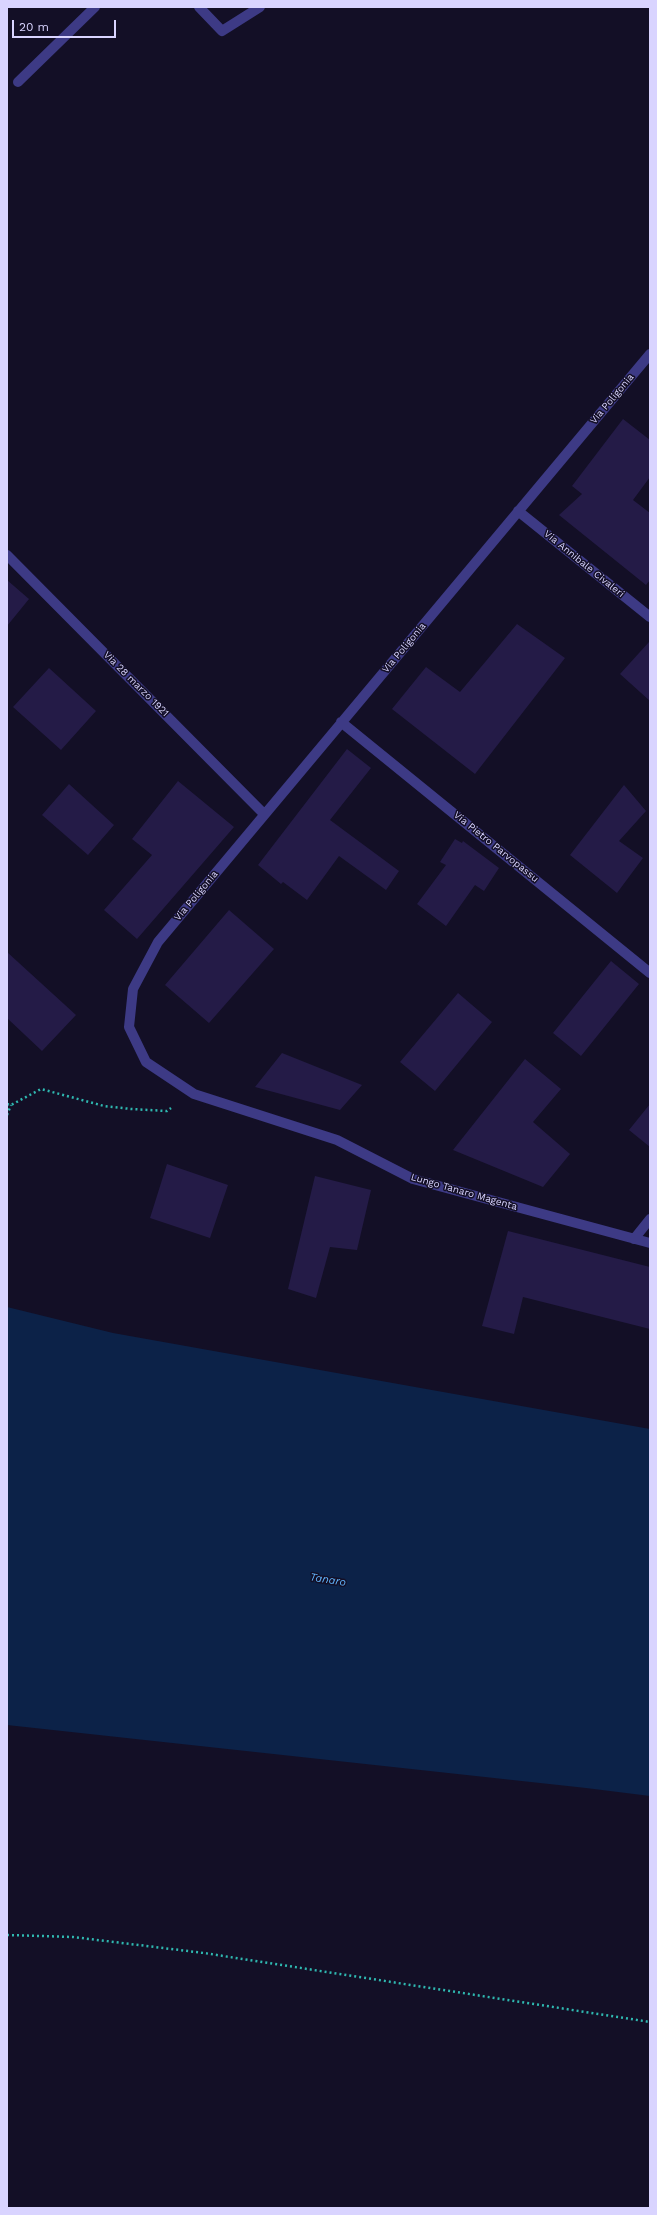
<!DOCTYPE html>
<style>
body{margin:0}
#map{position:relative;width:657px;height:2215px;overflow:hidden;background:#130f26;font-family:"Work Sans",sans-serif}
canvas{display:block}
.frame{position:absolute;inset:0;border:8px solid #d9d4ff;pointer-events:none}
.scale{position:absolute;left:12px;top:20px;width:104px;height:18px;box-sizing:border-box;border:2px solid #d9d4ff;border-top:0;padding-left:5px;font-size:12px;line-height:14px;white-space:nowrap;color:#d9d4ff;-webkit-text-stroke:3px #130f26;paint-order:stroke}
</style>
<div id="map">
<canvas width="657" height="2215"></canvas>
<div class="frame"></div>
<div class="scale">20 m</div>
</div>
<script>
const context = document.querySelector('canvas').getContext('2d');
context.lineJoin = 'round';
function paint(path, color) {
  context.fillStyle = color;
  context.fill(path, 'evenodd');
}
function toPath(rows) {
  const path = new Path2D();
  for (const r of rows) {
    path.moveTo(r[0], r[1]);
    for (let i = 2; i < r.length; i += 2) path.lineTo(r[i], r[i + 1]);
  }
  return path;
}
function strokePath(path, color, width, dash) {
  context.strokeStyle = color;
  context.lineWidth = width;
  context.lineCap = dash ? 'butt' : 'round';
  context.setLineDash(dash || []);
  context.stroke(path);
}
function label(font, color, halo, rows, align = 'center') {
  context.font = font + ' "Work Sans",sans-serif';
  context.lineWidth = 3;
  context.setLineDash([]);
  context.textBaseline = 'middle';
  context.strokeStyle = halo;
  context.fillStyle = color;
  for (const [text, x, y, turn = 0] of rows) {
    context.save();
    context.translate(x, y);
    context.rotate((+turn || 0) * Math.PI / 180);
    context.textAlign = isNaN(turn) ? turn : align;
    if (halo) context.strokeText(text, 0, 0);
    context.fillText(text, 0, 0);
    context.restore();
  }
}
paint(toPath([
 [7,1307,113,1333,650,1429,650,1796,586,1788,7,1725]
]), '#0c2248');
paint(toPath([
 [623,419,650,440,650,477,633,500,650,513,650,580,646,585,559,515,582,494,572,486],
 [7,580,29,599,7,626],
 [517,624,565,658,475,774,392,709,426,667,460,692],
 [649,642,650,642,650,701,620,674],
 [49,668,96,711,61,750,13,707],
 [347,749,371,768,330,820,399,871,386,890,339,856,307,900,283,882,281,884,258,865],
 [178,781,234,827,137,939,104,910,152,855,132,839],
 [69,784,114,825,88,855,42,815],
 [624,785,646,811,619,841,643,858,617,893,570,855],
 [455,839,462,843,463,841,499,868,484,891,475,885,446,926,417,904,446,865,440,862],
 [229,910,274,949,209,1023,165,985],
 [7,952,76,1015,42,1051,7,1018],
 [611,961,639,984,581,1056,553,1033],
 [458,993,492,1022,435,1091,400,1062],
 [282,1053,362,1085,340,1110,255,1087],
 [525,1059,561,1089,533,1122,570,1154,543,1187,453,1150],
 [650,1104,650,1147,629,1130],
 [167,1164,228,1185,210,1238,150,1218],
 [315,1176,371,1190,357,1250,330,1247,316,1298,288,1289],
 [508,1231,650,1267,650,1329,523,1297,514,1334,482,1326]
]), '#241b47');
strokePath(toPath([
 [7,1104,11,1105,41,1089,104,1106,131,1109,167,1111,171,1108],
 [7,1115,11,1105],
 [7,1935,73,1937,204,1953,650,2022]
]), '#2fb8b0', 2.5, [2, 3]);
strokePath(toPath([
 [199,7,222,31,260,7],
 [18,82,95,7],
 [650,354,158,942,133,989,129,1027,146,1062,194,1094,337,1140,413,1179,650,1243],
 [518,511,650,617],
 [7,555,264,814],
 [341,722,650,973],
 [634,1239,650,1219]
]), '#3d3a85', 10);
label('10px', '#d9d4ff', '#130f26', [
 ["Via Poligonia",612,399,-50],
 ["Via Annibale Civaleri",584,564,39],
 ["Via Poligonia",404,648,-50],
 ["Via 28 marzo 1921",136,684,45],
 ["Via Pietro Parvopassu",496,847,39],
 ["Via Poligonia",196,896,-50],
 ["Lungo Tanaro Magenta",464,1192,16]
]);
label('italic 11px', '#62b6ff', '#130f26', [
 ["Tanaro",328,1580,9]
]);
</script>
